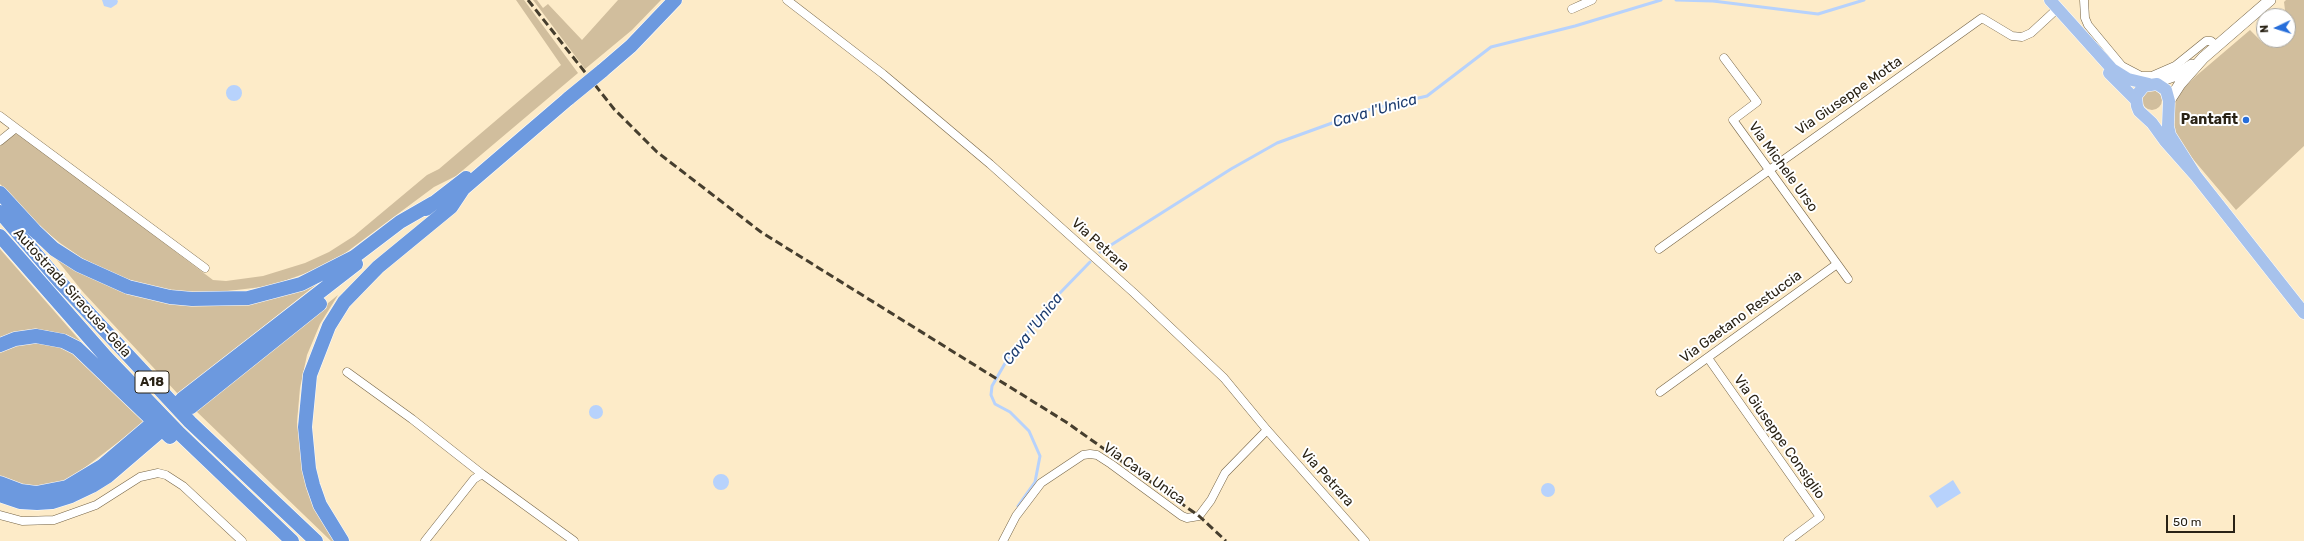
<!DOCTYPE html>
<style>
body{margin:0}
#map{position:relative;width:2304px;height:541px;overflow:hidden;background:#fdebc8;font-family:Rubik,sans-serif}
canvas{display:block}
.north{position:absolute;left:2256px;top:8px;width:40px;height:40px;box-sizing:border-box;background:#fff;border:1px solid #a9a7a1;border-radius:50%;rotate:266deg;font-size:11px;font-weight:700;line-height:16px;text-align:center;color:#292215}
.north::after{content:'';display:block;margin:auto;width:14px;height:18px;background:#276eda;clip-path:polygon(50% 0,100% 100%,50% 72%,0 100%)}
.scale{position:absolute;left:2166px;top:515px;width:69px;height:18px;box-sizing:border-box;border:2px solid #292215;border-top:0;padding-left:5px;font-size:12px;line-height:14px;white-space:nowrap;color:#292215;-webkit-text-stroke:3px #fff;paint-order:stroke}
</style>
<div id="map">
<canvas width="2304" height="541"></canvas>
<div class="north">N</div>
<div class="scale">50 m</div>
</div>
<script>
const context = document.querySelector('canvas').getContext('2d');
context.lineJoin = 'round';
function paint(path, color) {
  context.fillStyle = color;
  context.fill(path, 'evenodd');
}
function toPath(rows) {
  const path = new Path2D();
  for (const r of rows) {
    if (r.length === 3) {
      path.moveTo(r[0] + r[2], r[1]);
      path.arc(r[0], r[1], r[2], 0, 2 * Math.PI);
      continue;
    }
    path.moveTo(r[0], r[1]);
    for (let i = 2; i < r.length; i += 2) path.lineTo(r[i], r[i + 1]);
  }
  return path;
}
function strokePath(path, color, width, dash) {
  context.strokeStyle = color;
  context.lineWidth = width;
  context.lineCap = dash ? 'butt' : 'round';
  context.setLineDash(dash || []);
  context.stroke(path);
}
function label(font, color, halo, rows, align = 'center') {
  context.font = font + ' Rubik,sans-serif';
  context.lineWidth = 4;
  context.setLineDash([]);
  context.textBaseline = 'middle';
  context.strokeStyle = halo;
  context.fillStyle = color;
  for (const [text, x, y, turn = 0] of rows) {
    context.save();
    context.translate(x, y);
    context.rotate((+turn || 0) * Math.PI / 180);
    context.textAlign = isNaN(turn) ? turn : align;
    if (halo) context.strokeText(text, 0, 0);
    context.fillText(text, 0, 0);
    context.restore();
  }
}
paint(toPath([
 [516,0,524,0,578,73,456,176,434,187,340,257,312,271,270,286,211,293,178,292,139,283,114,274,82,258,60,243,31,219,0,184,0,146,16,134,21,135,213,280,226,281,263,276,305,263,329,252,354,236,427,175,439,169,561,65],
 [533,0,537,0,543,8,548,4,582,40,618,0,661,0,632,30,585,69],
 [2286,0,2304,0,2304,146,2236,210,2176,139,2172,114,2175,100,2181,91,2196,76,2250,30,2262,42,2264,40,2288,40,2288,16,2281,16,2285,10,2284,2],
 [2152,100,10],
 [45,245,83,271,206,303,326,277,178,394,83,292],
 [0,249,82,343,64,335,45,330,25,330,0,337],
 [338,295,320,324,307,355,300,388,297,422,304,471,336,541,331,541,195,410],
 [23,340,69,347,146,421,66,482,37,488,0,478,0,348]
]), '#d1be9d');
paint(toPath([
 [102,0,117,0,118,1,117,4,111,8,104,6],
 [234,93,8],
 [596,412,7],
 [721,482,8],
 [1953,480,1961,493,1937,508,1929,496],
 [1548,490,7]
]), '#b7d2fc');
strokePath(toPath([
 [1676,0,1713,1,1818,14,1864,0],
 [1100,252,1231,169,1277,143,1368,110,1427,96,1491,47,1575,26,1661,0],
 [1018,506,1035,482,1040,456,1029,431,1010,412,995,404,991,395,992,386,1011,353,1058,295,1090,262]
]), '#b7d2fc', 3);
const street = toPath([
 [787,0,883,74,990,164,1134,293,1224,378,1267,430,1365,541],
 [2084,0,2085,18,2088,25,2122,66,2141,76,2152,76,2175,66,2206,41,2211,41,2217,46],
 [1572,9,1592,0],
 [1724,58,1757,102,1733,120,1848,279],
 [0,116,16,128],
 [0,141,16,128,205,268],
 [1659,249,1982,18,2012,36,2022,37,2031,33,2057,9],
 [1708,358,1820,517,1788,541],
 [347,372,412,419,482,474],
 [1660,392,1837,264],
 [0,515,22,521,54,520,96,505,140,477,158,473,166,475,183,486,242,541],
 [425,541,474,479,482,474,574,541],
 [1003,541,1016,516,1041,483,1083,455,1090,454,1097,455,1111,464,1182,516,1187,518,1199,516,1211,500,1225,473,1267,430]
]);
const secondary = toPath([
 [2151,84,2176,75,2192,65],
 [2169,101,2180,84,2203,58,2270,0]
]);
const primary = toPath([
 [2050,0,2112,69,2128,79,2149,84],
 [2109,73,2136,100],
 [2196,176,2170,135,2168,126,2169,101,2166,90,2157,84,2144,86,2136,96,2137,106,2139,111,2152,123,2165,141,2196,176,2304,313]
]);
const highway = toPath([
 [602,71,631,46,675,0],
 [0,193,35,231,54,249,79,265,128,287,170,297,192,299,248,298,301,284,354,257,400,222,433,203],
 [426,209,466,178],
 [0,212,59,281,190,422,316,541],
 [0,236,106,357,179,433,292,541],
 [0,345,15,339,36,336,63,341,77,348,170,437],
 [182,399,356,264],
 [191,407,320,304],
 [0,483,21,491,36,493,67,487,102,466,149,426],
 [0,495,20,502,37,503,52,502,71,496,92,486,108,476,157,434],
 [342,541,320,505,313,485,309,469,305,427,310,375,329,326,344,302,378,267,451,207,463,189,569,98]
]);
strokePath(street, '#756446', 9);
strokePath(secondary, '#756446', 12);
strokePath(primary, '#fff', 13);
strokePath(highway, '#fff', 15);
strokePath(street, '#fff', 8);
strokePath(secondary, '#fff', 11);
strokePath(primary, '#a7c2ec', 12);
strokePath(highway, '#6c99df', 14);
strokePath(toPath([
 [528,0,614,109,657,152,761,232,1066,422,1199,516,1226,541]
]), '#463e2e', 3, [8, 4]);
const highwayBridge = toPath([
 [569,98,602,71]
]);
strokePath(highwayBridge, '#fff', 15, []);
strokePath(highwayBridge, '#6c99df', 14);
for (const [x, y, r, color] of [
 [2246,120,4,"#276eda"]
]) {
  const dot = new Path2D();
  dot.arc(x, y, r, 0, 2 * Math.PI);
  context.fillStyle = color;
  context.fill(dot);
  strokePath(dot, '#fff', 1.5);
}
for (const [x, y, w] of [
 [152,382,34]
]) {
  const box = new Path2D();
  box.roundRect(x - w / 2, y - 11, w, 22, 3);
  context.fillStyle = '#fff';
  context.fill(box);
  strokePath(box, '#292215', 1);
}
label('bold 13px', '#292215', null, [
 ["A18",152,382]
]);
label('14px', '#292215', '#fff', [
 ["Via Giuseppe Motta",1849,96,-35],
 ["Via Michele Urso",1783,167,54],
 ["Via Petrara",1100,245,42],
 ["Autostrada Siracusa-Gela",72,293,48],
 ["Via Gaetano Restuccia",1741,317,-36],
 ["Via Giuseppe Consiglio",1779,437,55],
 ["Via Cava Unica",1144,474,35],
 ["Via Petrara",1327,478,48]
]);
label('bold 14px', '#292215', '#fff', [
 ["Pantafit",2238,120]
], 'right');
label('italic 15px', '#1c3c6f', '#fff', [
 ["Cava l'Unica",1375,111,-16],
 ["Cava l'Unica",1033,329,-52]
]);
</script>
